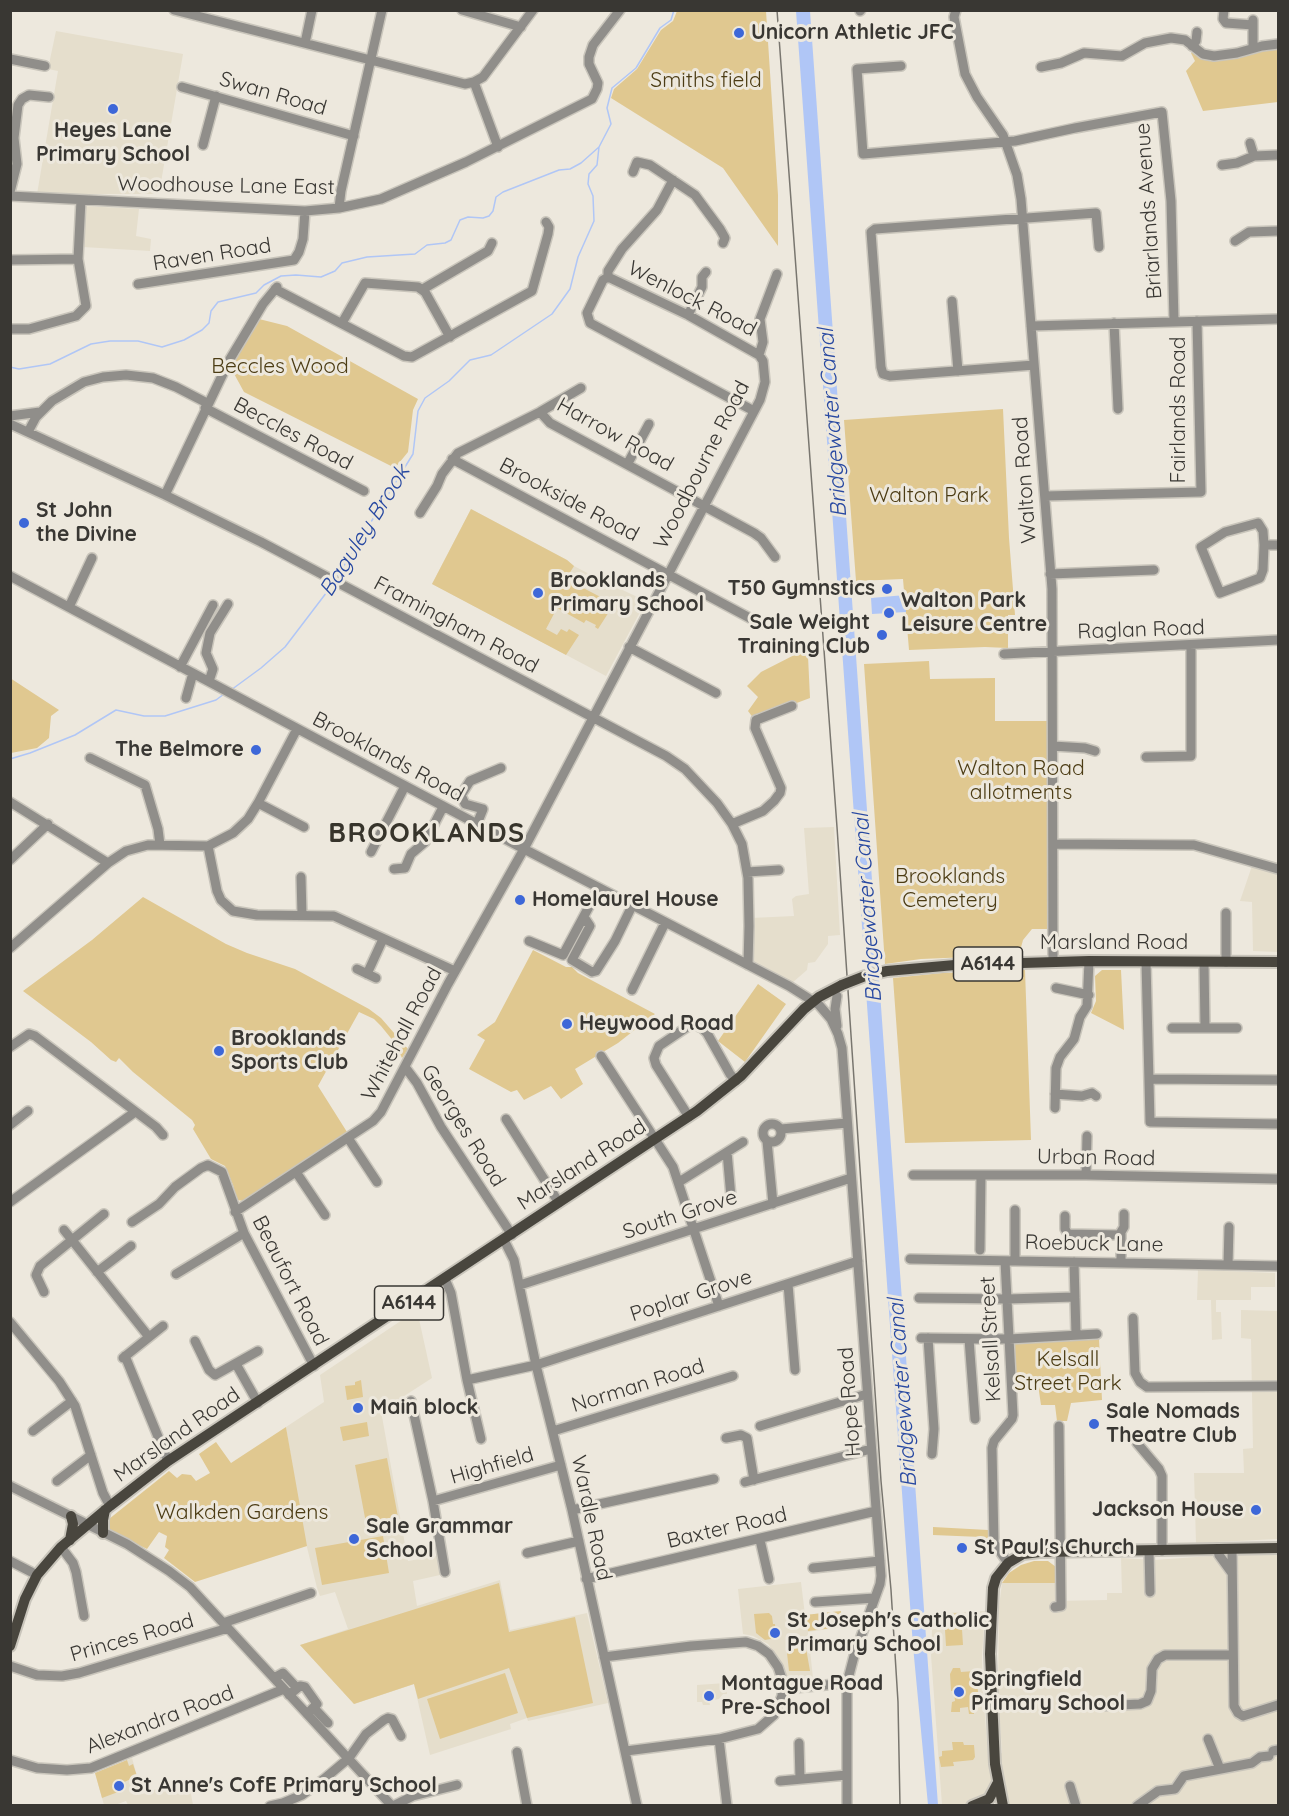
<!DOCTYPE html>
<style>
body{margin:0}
#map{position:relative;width:1289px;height:1816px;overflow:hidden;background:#ede8dd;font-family:Quicksand,sans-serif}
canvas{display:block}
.frame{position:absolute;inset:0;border:12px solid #393733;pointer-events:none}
</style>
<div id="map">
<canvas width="1289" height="1816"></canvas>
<div class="frame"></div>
</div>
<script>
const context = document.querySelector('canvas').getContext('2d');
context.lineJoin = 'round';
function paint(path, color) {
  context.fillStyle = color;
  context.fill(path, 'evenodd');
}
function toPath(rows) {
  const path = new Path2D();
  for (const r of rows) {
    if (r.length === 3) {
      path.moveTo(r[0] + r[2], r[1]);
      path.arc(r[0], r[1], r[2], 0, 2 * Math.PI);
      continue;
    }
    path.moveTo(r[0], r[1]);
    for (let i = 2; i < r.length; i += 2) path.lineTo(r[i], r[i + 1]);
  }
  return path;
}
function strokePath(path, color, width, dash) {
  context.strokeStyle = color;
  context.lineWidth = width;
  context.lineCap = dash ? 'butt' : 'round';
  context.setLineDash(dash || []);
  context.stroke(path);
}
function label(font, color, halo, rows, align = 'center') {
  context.font = font + ' Quicksand,sans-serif';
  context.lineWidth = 6;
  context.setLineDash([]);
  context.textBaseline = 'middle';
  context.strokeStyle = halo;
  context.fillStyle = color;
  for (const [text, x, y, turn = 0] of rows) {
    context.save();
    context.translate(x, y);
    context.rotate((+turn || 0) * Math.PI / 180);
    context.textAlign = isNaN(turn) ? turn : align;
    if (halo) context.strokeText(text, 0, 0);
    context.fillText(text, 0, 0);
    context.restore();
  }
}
paint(toPath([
 [56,31,183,54,159,194,37,194,58,71,48,69],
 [84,206,139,209,136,236,151,239,150,251,83,247],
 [471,509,567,560,574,566,597,578,646,601,606,676,432,584],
 [834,827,840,935,828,936,828,944,815,962,808,963,807,970,792,983,754,963,751,918,794,916,792,899,796,896,809,894,804,828],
 [1253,863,1278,869,1278,952,1253,951,1252,902,1240,901],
 [1198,1270,1275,1273,1275,1287,1251,1287,1251,1300,1216,1300,1216,1312,1221,1312,1222,1339,1212,1340,1211,1300,1197,1300],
 [417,1310,432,1378,381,1411,408,1561,437,1556,440,1569,440,1575,413,1581,417,1606,500,1580,510,1630,587,1613,608,1703,528,1721,527,1718,510,1724,511,1729,430,1755,414,1684,354,1704,300,1645,348,1629,335,1592,320,1596,317,1588,303,1531,286,1427,324,1402,320,1375],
 [1241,1310,1278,1311,1277,1414,1278,1536,1277,1539,1196,1543,1194,1473,1244,1473,1243,1449,1253,1448,1251,1339,1241,1338],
 [1278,1551,1278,1805,1007,1805,1005,1786,994,1789,983,1800,966,1805,942,1805,931,1655,932,1629,944,1628,943,1613,985,1611,982,1656,983,1690,988,1756,1002,1753,998,1689,999,1607,1002,1583,1056,1583,1056,1601,1107,1600,1107,1593,1122,1593,1121,1558,1155,1560],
 [801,1582,805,1615,841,1611,842,1627,808,1632,813,1678,791,1681,786,1679,780,1661,768,1644,753,1636,743,1634,738,1589],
 [726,1683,727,1694,723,1694,719,1699,709,1701,710,1705,703,1705,702,1702,697,1702,697,1685],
 [132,1758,142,1794,188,1778,193,1805,128,1805,126,1801,115,1805,104,1805,95,1773]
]), '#e5decc');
paint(toPath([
 [677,11,766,11,778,195,778,246,723,168,611,98,614,89,637,69,661,30,673,21],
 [1275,48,1278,51,1278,102,1203,111,1186,71,1195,61,1191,53,1194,50,1207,58],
 [259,319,287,326,418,399,413,410,408,452,395,468,244,392,232,370,233,363],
 [1003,409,1009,538,1015,615,1008,615,1008,648,985,647,909,650,903,579,856,581,844,420],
 [471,509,567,560,574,566,569,574,566,573,564,578,614,604,598,629,595,627,596,625,586,620,584,623,557,608,546,629,557,635,561,629,567,632,569,629,579,635,566,655,432,584],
 [810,647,811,651,808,656,810,698,754,719,748,711,758,697,747,686,761,672],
 [929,661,930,679,995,678,995,721,1047,721,1047,929,1032,929,1023,940,1019,955,921,959,885,964,864,664],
 [10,678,59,710,51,716,49,738,37,748,11,753],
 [143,897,226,944,247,953,295,969,369,1009,381,1018,408,1049,402,1058,394,1042,381,1026,374,1019,359,1012,318,1086,347,1132,244,1201,237,1200,233,1185,225,1166,211,1159,193,1129,195,1125,192,1120,133,1072,119,1058,116,1062,111,1060,91,1042,23,991,92,940],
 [533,950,566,967,572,967,578,973,655,1014,618,1043,575,1069,583,1084,561,1099,551,1086,524,1100,517,1090,511,1092,469,1069,485,1040,477,1035,495,1022],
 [1025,970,1031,1140,905,1143,893,978,942,973],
 [1102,970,1121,970,1124,1030,1091,1013,1096,1001,1095,976],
 [758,984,786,1004,745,1062,718,1041],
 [1099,1339,1102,1400,1071,1403,1067,1421,1057,1421,1055,1405,1041,1405,1037,1378,1015,1380,1012,1343],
 [361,1380,363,1397,347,1400,345,1386,355,1385,355,1382],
 [367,1422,369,1436,343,1441,340,1427],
 [286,1427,307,1546,195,1582,164,1558,169,1550,165,1547,167,1536,159,1532,147,1549,108,1530,109,1519,169,1471,177,1478,182,1474,191,1475,196,1481,210,1473,199,1454,216,1442,231,1463],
 [387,1458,398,1517,366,1523,355,1465],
 [933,1527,988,1530,988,1548,981,1537,933,1535],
 [383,1536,389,1573,322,1585,315,1548],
 [1048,1561,1056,1567,1056,1583,1002,1583,1009,1573,1021,1565,1034,1561],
 [499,1583,509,1632,575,1617,593,1703,527,1718,509,1668,418,1699,414,1684,354,1704,300,1645],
 [841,1611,842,1627,808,1631,805,1615],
 [769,1613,772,1616,773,1624,775,1624,776,1638,765,1640,756,1633,754,1614],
 [961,1613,963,1645,946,1646,944,1614],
 [806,1648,810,1671,789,1671,787,1653,793,1652,793,1649],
 [953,1668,960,1668,961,1672,975,1671,979,1698,973,1698,974,1714,969,1714,968,1707,960,1708,960,1712,951,1712,952,1702,955,1701,954,1691,951,1691,950,1674],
 [505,1673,518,1713,440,1739,427,1699],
 [952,1742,963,1742,964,1745,974,1745,975,1757,973,1760,953,1762,954,1766,941,1767,939,1757,942,1756,942,1751,953,1750],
 [127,1760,129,1766,133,1764,137,1776,116,1786,118,1792,102,1798,95,1773]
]), '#e0c890');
paint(toPath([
 [796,11,810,11,938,1805,928,1805,913,1646,866,991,870,981,870,963,863,940,862,926],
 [905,595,906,612,872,614,871,598]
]), '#b0c6f6');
strokePath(toPath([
 [10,367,19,369,50,364,91,344,110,341,138,341,162,347,184,340,202,330,209,323,211,311,218,302,256,293,264,285,281,276,296,275,321,277,335,271,342,263,367,257,415,254,427,245,445,243,451,240,460,220,468,217,483,218,489,216,493,211,496,197,503,192,559,170,570,169,581,163,599,147,611,124,607,108,612,88,636,68,660,28,671,20,674,10],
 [337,577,413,454,418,411,425,398,449,381,470,360,491,355,552,314,570,289,578,257,594,221,593,196,588,184,589,174,597,165,599,147],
 [231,690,261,668,285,647,333,584],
 [10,759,30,753,75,735,116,710,144,716,165,716,216,700,224,694]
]), '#b0c6f6', 1.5);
const minor = toPath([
 [174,10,465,84,474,82,483,77,533,10],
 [462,10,521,27],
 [956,10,954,17,965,74,977,97,1003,135,1017,175,1021,199,1052,589,1053,962],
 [1224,10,1223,19,1226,23,1253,25],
 [860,11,861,10],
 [1253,20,1253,48],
 [305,43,312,10],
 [1192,46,1196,41,1197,32],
 [10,59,45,66],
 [901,66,857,69,863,154,1015,141,1075,128,1162,112,1171,201,1174,321],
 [1041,67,1061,63,1084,53,1122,56,1145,43,1171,38,1185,40,1203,54,1214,56,1237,53,1262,46,1278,44],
 [474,82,498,147],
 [182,87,354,136],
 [1250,143,1254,156],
 [203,145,216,96],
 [1222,165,1237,163,1254,156,1278,155],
 [633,172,637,162,650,165,695,195,720,229,725,238,723,243],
 [10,192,17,164,14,138,18,105,22,99,29,95,49,97],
 [10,196,305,211,339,208,381,199,466,162,592,99,597,89,598,83,589,64,589,57,593,45,620,10],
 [339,208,341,191,382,10],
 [1235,241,1249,232,1278,231],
 [10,260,78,259],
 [608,277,603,280,587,313,590,323,754,411],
 [608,277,688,315,759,355],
 [608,277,608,271,622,249,657,210,673,180],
 [138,284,294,260,299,252,303,239,305,211],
 [275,289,404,356,412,357,532,291,548,234,549,227,546,222],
 [423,289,488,251,492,243],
 [952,301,958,371],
 [688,315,702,287,702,277,706,272],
 [342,323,365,283,418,287,425,292,450,337],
 [1114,323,1118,409],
 [1031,326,1278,319],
 [10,329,29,329,76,316,86,306,78,259,81,200],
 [1034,365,890,376,883,374,881,367,871,232,875,229,1096,213,1099,247],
 [205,408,364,491],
 [540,412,550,423,754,533,761,538,775,557],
 [10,416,40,412],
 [10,424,165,495,261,542,666,756,685,769,717,803,732,824,742,844,748,878,749,926,748,965],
 [28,432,36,417,52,401,84,382,103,377,126,375,153,378,176,387,207,403],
 [452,459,761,624],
 [628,463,649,424],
 [165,495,230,359,263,304,277,287],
 [1045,496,1201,492,1197,321],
 [420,513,437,486,442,474,458,453,540,412,581,388],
 [1264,545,1263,531,1258,523,1225,532,1201,547,1220,593,1260,578,1263,570,1264,545,1278,545],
 [1050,574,1154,570],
 [10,576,524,849,789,986,819,1005,831,1019,838,1034,842,1048,881,1576,880,1584,854,1656,847,1683,847,1806],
 [69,607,92,558],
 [629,647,716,693],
 [1004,654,1278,640],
 [180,667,213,605],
 [209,681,213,669,206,653,210,633,228,604],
 [186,698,193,673],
 [1053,746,1085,748,1095,751],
 [1146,757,1191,756,1191,646],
 [90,758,145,785,158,829,160,845],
 [10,802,108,863],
 [258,803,304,827],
 [477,824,483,809,465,804,461,795,470,781,501,768],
 [732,824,763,811,774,801,780,793,781,788,755,728,756,720,759,719,792,706],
 [1053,844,1194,845,1278,869],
 [208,846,217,891,221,900,233,911,257,915,334,916,455,971],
 [371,852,405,786],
 [10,860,48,824],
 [394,869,405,868,411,854,425,842,443,807],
 [747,872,779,870],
 [301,877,302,915],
 [1226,913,1226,962],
 [584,917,590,926,572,960,592,972,596,971,615,941,632,906],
 [529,941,563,955,599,888],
 [10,948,108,863,126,851,148,845,208,846,233,833,248,819,258,803,297,729],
 [1146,962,1150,1122,1278,1124],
 [1204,962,1205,1028],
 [357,969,376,978],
 [367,974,383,939],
 [1056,988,1089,995],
 [632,990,665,923],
 [837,996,835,1009,837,1026],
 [1172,1028,1237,1028],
 [10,1047,29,1034,35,1036,156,1127,163,1135],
 [601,1056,673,1167,719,1306],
 [405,1067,417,1083,441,1127,512,1235],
 [1150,1079,1278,1080],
 [1055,1094,1082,1096,1092,1093,1096,1096],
 [1055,1108,1056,1068,1060,1057,1074,1039,1080,1017,1087,1006,1089,961],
 [689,1117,656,1065,654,1058,659,1046,687,1027,695,1025,702,1028,707,1033,730,1074,736,1081],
 [506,1119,559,1203],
 [772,1133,9],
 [10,1125,28,1111],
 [781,1129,847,1123],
 [348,1138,377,1182],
 [767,1141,773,1204],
 [727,1152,731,1197],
 [296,1172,325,1215],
 [913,1175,1086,1175,1278,1179],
 [1086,1175,1087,1136],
 [679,1182,743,1142],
 [10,1202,135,1112],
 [1015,1210,1015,1261],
 [235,1212,373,1121,381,1112,448,984,524,849,760,400,765,382,763,361,759,355,763,342,760,319,777,274],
 [1065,1216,1065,1229,1068,1234,1121,1235],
 [132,1222,159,1204,175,1187,201,1168,208,1165,222,1172,244,1233,314,1366],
 [64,1230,149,1337],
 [504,1240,514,1260,536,1365,572,1510,637,1806],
 [980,1250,981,1175],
 [910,1259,1278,1266],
 [1005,1261,1013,1415,1012,1419,994,1441,992,1448,994,1543,1008,1563],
 [1074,1262,1076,1335],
 [1121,1263,1121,1232,1124,1227,1124,1214],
 [1228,1265,1229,1227],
 [97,1272,131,1246],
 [176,1274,244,1233],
 [445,1279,451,1293,467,1380,481,1439],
 [788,1284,795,1370],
 [520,1285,851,1178],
 [44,1292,36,1275,40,1266,104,1214],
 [919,1298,1007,1299,1075,1297],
 [1133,1318,1135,1373,1140,1382,1147,1387,1278,1386],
 [10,1322,59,1381,75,1406,103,1493,110,1506],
 [921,1338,1009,1339,1097,1334],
 [928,1338,934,1429,932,1454],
 [969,1339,975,1419],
 [195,1341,209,1370,215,1375,258,1351],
 [125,1356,168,1461],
 [123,1358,163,1326],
 [236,1364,258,1403],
 [467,1380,536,1365,858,1261],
 [411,1401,433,1501,445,1572],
 [760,1426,867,1394],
 [33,1431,72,1401],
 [553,1431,733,1376],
 [726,1438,741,1435,747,1438,754,1480],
 [1137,1443,1159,1469,1162,1476,1162,1551],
 [57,1481,91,1455],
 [745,1482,871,1449],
 [10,1486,127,1544,169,1571,190,1587,392,1806],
 [433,1501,561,1465],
 [572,1510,714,1479],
 [760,1540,769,1579],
 [61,1547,73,1563,76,1572,84,1616],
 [1232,1549,1234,1706,1238,1713,1243,1716,1278,1705],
 [1218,1550,1219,1555,1232,1573],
 [1149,1551,1150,1592],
 [527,1553,579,1541],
 [10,1561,37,1575],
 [813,1568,880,1561],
 [586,1579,876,1511],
 [815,1602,875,1598],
 [1055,1607,1061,1606,1059,1426],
 [223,1623,311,1593],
 [604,1657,691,1646,746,1642,758,1646,769,1654,778,1667,783,1682,782,1696,774,1715,758,1729,719,1739,626,1751],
 [10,1666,37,1675,62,1676,79,1673,228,1628],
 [274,1678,283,1673,297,1688],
 [783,1689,847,1683],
 [289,1695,300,1686,305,1687,317,1704,307,1714],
 [1100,1706,1140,1704,1147,1701,1151,1691,1152,1669,1158,1659,1165,1655,1232,1655],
 [314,1708,328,1723],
 [719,1739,727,1806],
 [1208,1739,1220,1769],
 [799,1743,800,1779],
 [1273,1751,1278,1750],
 [517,1752,527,1806],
 [10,1760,37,1768,67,1770,91,1768,284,1689],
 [780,1781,847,1775],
 [1070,1786,1076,1806],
 [270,1806,283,1803,302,1795,324,1779,349,1758,366,1734,384,1720,388,1718,392,1719,401,1736],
 [393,1806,413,1796,457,1785],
 [1137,1806,1158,1791,1175,1789,1184,1776,1252,1763,1260,1757,1269,1756]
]);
const major = toPath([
 [887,971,955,965,1089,961,1278,962],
 [103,1533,103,1520,105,1510],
 [70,1540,73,1524,71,1516],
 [10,1646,25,1599,37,1575,61,1547,110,1506,168,1461,697,1111,741,1076,804,1009,819,997,842,985],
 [972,1806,989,1799,997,1784],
 [1003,1806,995,1764,990,1654,993,1588,996,1578,1008,1563,1023,1554,1040,1552,1278,1548]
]);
strokePath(minor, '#c9c5bb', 12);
strokePath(major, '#c9c5bb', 14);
strokePath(minor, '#908e8a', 9);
strokePath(major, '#49463e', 10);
strokePath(toPath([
 [777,10,837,827,881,1481,891,1590,898,1702,900,1806]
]), '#79766f', 1.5);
const majorBridge = toPath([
 [842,985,865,976,887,971]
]);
strokePath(majorBridge, '#c9c5bb', 14, []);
strokePath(majorBridge, '#49463e', 10);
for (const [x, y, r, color] of [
 [739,33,6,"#3d67d8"],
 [113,109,6,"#3d67d8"],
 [24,523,6,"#3d67d8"],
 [887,589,6,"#3d67d8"],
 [538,593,6,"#3d67d8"],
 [889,613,6,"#3d67d8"],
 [882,635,6,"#3d67d8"],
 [256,750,6,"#3d67d8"],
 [520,900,6,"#3d67d8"],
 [567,1024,6,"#3d67d8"],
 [219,1051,6,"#3d67d8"],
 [358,1408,6,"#3d67d8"],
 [1094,1424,6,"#3d67d8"],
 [1256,1510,6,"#3d67d8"],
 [354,1539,6,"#3d67d8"],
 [962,1548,6,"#3d67d8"],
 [775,1633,6,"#3d67d8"],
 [959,1692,6,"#3d67d8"],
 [709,1696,6,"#3d67d8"],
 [119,1786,6,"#3d67d8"]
]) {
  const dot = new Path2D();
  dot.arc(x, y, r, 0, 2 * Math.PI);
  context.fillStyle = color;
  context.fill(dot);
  strokePath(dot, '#ede8dd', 2);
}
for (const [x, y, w] of [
 [988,964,69],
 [409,1303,69]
]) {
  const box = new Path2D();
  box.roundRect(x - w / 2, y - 17, w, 34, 4.5);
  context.fillStyle = '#ede8dd';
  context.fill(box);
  strokePath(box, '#393733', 1.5);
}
label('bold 20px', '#393733', null, [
 ["A6144",988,964],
 ["A6144",409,1303]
]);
label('bold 21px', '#393733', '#ede8dd', [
 ["Unicorn Athletic JFC",751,33],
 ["Heyes Lane",113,131,"center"],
 ["Primary School",113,155,"center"],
 ["St John",36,511],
 ["the Divine",36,535],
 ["Brooklands",550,581],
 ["Primary School",550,605],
 ["T50 Gymnstics",875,589,"right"],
 ["Walton Park",901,601],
 ["Leisure Centre",901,625],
 ["Sale Weight",870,623,"right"],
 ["Training Club",870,647,"right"],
 ["The Belmore",244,750,"right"],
 ["Homelaurel House",532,900],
 ["Heywood Road",579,1024],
 ["Brooklands",231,1039],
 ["Sports Club",231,1063],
 ["Main block",370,1408],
 ["Sale Nomads",1106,1412],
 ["Theatre Club",1106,1436],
 ["Jackson House",1244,1510,"right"],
 ["Sale Grammar",366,1527],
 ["School",366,1551],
 ["St Paul's Church",974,1548],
 ["St Joseph's Catholic",787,1621],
 ["Primary School",787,1645],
 ["Springfield",971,1680],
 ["Primary School",971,1704],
 ["Montague Road",721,1684],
 ["Pre-School",721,1708],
 ["St Anne's CofE Primary School",131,1786]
], 'left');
label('21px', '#4c3c14', '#ede8dd', [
 ["Smiths field",706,81],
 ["Beccles Wood",280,367],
 ["Walton Park",929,496],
 ["Walton Road",1021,769],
 ["allotments",1021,793],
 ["Brooklands",950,877],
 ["Cemetery",950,901],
 ["Kelsall",1068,1360],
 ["Street Park",1068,1384],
 ["Walkden Gardens",242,1513]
]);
label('21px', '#393733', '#ede8dd', [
 ["Swan Road",273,94,16],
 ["Woodhouse Lane East",226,186,1],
 ["Briarlands Avenue",1149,211,-94],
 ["Raven Road",212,255,-9],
 ["Wenlock Road",692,299,27],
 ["Fairlands Road",1179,410,-90],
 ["Beccles Road",293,434,28],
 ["Harrow Road",615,435,29],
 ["Woodbourne Road",702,465,-63],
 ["Walton Road",1025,480,-94],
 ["Brookside Road",569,500,28],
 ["Framingham Road",456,625,28],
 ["Raglan Road",1141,630,-2],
 ["Brooklands Road",388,757,28],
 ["Marsland Road",1114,943],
 ["Whitehall Road",402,1034,-62],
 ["Georges Road",463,1126,58],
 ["Urban Road",1096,1158,1],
 ["Marsland Road",582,1165,-33],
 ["South Grove",680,1215,-18],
 ["Roebuck Lane",1094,1244,1],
 ["Beaufort Road",290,1281,63],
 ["Poplar Grove",691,1296,-18],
 ["Kelsall Street",991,1339,-93],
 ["Norman Road",638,1386,-17],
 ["Hope Road",850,1402,-94],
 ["Marsland Road",177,1435,-35],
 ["Highfield",492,1466,-16],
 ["Wardle Road",591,1518,78],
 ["Baxter Road",727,1528,-13],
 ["Princes Road",132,1638,-16],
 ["Alexandra Road",160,1720,-21]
]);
label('italic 22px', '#2748a1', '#ede8dd', [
 ["Bridgewater Canal",833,423,-94],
 ["Baguley Brook",365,531,-58],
 ["Bridgewater Canal",868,908,-94],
 ["Bridgewater Canal",903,1393,-94]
]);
context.letterSpacing = '1.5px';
label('bold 27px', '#37342b', '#ede8dd', [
 ["BROOKLANDS",427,834]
]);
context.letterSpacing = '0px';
</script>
